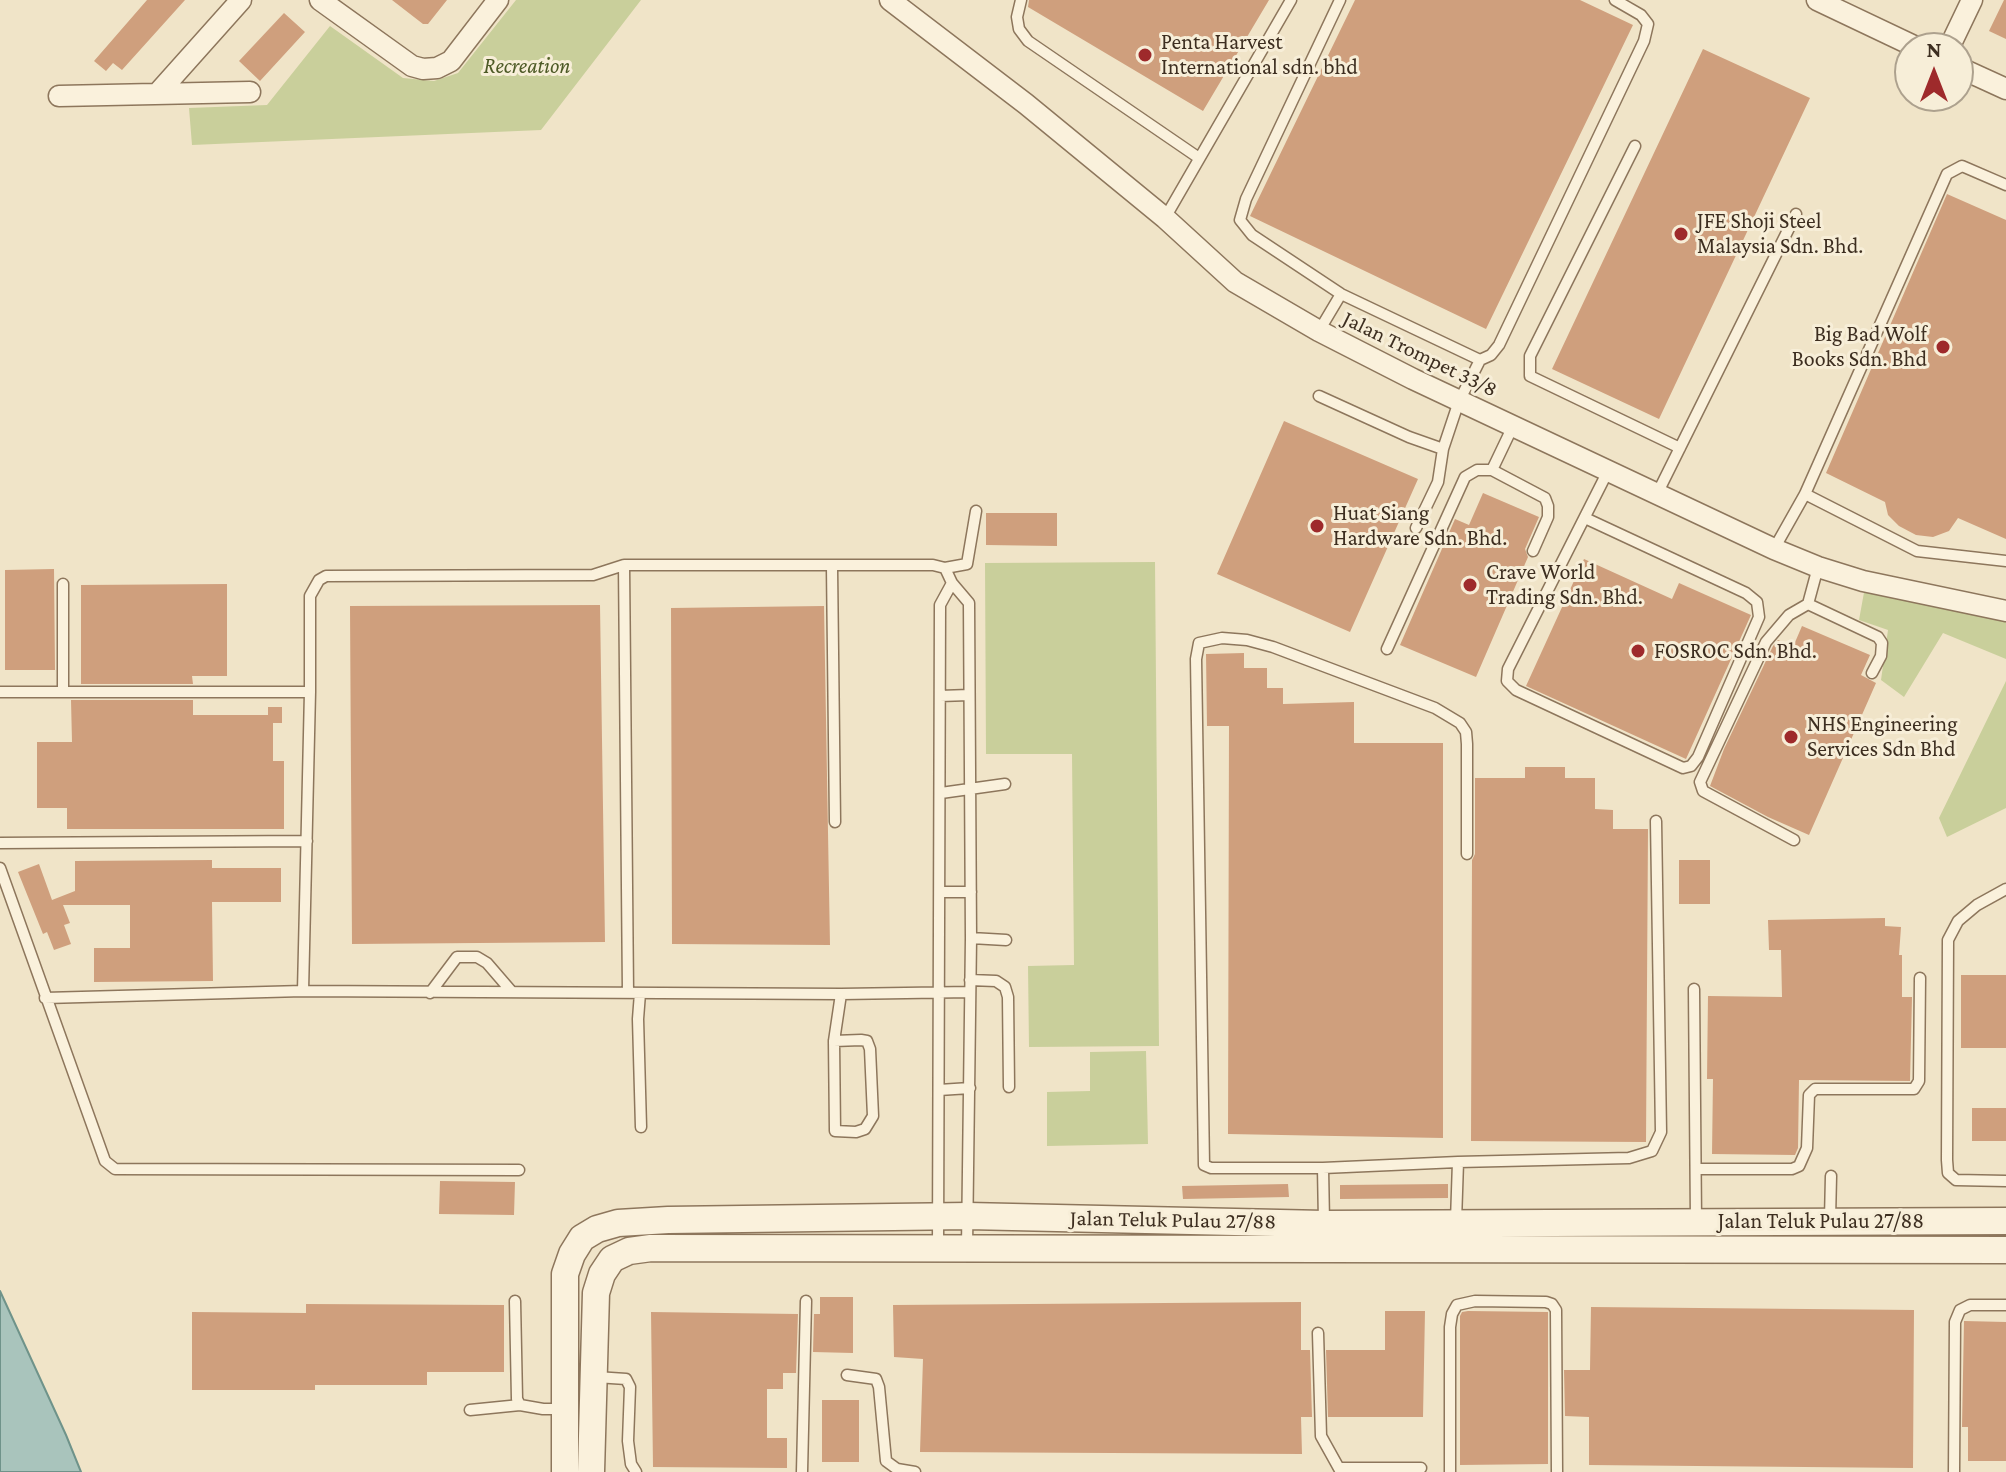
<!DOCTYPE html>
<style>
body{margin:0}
#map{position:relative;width:2006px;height:1472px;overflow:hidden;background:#f0e4c8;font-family:"Crimson Pro",serif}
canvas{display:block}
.north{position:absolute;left:1894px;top:32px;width:80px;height:80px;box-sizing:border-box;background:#f7eed8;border:2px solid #ada18e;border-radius:50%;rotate:0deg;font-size:22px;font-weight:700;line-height:32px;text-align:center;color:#3d2e20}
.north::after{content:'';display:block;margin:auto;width:28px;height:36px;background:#9e2a2b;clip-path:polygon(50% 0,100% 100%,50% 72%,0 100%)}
</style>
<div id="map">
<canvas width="2006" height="1472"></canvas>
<div class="north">N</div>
</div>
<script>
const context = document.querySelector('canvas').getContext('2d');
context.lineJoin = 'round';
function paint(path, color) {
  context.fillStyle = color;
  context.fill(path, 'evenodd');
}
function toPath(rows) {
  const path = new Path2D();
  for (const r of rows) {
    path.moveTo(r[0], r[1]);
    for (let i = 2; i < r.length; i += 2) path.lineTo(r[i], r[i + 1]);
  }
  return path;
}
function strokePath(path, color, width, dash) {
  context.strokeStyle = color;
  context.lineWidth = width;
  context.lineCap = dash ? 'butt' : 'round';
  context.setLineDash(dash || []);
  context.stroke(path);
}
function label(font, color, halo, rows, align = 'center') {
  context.font = font + ' "Crimson Pro",serif';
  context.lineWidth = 6;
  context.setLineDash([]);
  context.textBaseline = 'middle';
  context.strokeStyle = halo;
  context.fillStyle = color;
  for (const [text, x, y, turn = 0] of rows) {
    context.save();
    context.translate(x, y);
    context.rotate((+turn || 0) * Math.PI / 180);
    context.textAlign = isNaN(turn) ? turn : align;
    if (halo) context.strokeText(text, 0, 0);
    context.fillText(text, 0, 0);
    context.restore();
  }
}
paint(toPath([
 [516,0,641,0,541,130,192,145,189,108,267,105,330,26,403,78,434,81,458,73],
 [1155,562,1159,1046,1029,1047,1028,966,1074,965,1072,754,986,754,985,563],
 [1865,587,2006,616,2006,659,1943,633,1904,697,1881,680,1888,630,1859,620],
 [2006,681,2006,808,1947,837,1939,818],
 [1146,1051,1148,1144,1047,1146,1047,1092,1090,1091,1090,1052]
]), '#c9cf9b');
const water = toPath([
 [0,1291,66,1435,81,1472,0,1472,0,1291]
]);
paint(water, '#a9c4bc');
strokePath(water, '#6f938a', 2);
paint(toPath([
 [147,0,185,0,122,70,113,63,106,71,94,61],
 [392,0,447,0,428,24,423,24],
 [1029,0,1269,0,1203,111,1028,7],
 [1355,0,1580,0,1633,25,1486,329,1250,216],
 [2004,0,2006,0,2006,39,1989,31],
 [284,13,305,32,260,81,239,61],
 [1703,49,1810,98,1659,419,1552,369],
 [1947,194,2006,220,2006,539,1958,518,1949,531,1933,537,1916,535,1899,526,1888,515,1885,502,1826,473],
 [1284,421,1418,479,1350,632,1217,574],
 [1483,493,1539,517,1525,549,1528,557,1476,677,1400,645,1455,519,1469,525],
 [986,513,1057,513,1057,546,986,545],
 [1584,559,1672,599,1679,583,1751,615,1686,759,1526,686],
 [54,569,55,670,5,670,5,570],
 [227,584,227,676,192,676,193,684,81,684,81,585],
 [600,605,605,942,352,944,350,606],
 [824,606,830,945,672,944,671,608],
 [1802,626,1870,655,1861,675,1876,683,1809,835,1768,817,1710,786,1724,749,1773,646,1778,640,1793,647],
 [1244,653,1244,668,1267,668,1267,688,1283,688,1283,704,1354,702,1354,743,1443,743,1443,1138,1228,1134,1229,726,1207,726,1206,654],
 [71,700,193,700,193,715,268,715,268,707,282,707,282,723,273,723,273,761,284,761,284,829,67,829,67,808,37,808,37,742,72,742],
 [1525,767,1565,767,1565,778,1595,778,1595,809,1613,810,1613,829,1648,829,1646,1142,1471,1141,1472,860,1475,854,1475,778,1525,778],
 [212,860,212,868,281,868,281,902,212,902,213,981,94,982,94,948,130,948,130,905,63,905,70,923,64,925,71,944,54,950,47,932,43,934,18,872,39,864,52,900,75,891,75,861],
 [1679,860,1710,860,1710,904,1679,904],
 [1885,918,1885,926,1901,927,1899,955,1902,955,1902,997,1912,997,1910,1081,1799,1080,1798,1148,1795,1155,1712,1154,1713,1079,1707,1079,1708,996,1782,997,1781,950,1769,950,1768,920],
 [1961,975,2006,975,2006,1048,1961,1048],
 [1972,1108,2006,1108,2006,1141,1972,1141],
 [440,1181,515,1182,514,1215,439,1214],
 [1288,1184,1289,1197,1183,1199,1182,1186],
 [1448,1184,1448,1198,1340,1199,1340,1185],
 [820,1297,853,1297,853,1353,813,1352,814,1314,820,1314],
 [1301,1302,1301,1350,1310,1350,1312,1417,1301,1417,1302,1454,920,1452,923,1359,894,1357,893,1305],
 [306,1304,504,1305,504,1372,427,1372,427,1385,315,1385,315,1390,192,1390,192,1312,306,1313],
 [1591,1307,1914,1310,1913,1468,1589,1465,1589,1417,1565,1416,1564,1370,1590,1370],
 [1385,1311,1425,1311,1423,1417,1328,1417,1326,1350,1385,1350],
 [1468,1311,1548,1312,1548,1464,1460,1465,1460,1316,1462,1312],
 [651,1312,798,1314,796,1373,783,1373,783,1389,767,1389,767,1438,787,1438,787,1468,653,1467],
 [1964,1321,2006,1322,2006,1461,1968,1461,1968,1427,1962,1427],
 [822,1400,859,1400,859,1462,822,1462]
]), '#cf9f7d');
const service = toPath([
 [1021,0,1017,17,1019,29,1028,41,1199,158],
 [1340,0,1246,199,1240,220,1252,235,1341,294,1480,360],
 [1635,146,1530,356,1530,376,1680,448],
 [1165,218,1291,0],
 [1319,331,1341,294],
 [1319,396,1409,437,1443,449,1459,401,1471,378,1480,360,1491,355,1499,345,1644,41,1648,24,1641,15,1615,0],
 [1492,470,1545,498,1548,506,1548,517,1533,551],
 [1657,494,1796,214],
 [1805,494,1917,551,2006,561],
 [1585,518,1746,593,1757,602,1759,617,1698,757,1691,766,1683,768,1516,690,1507,681,1508,669,1608,471],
 [1416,528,1438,482,1443,449],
 [1774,549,1805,494,1947,174,1962,166,2006,185],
 [624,565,628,993],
 [832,567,835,822],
 [945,568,967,564,976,511],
 [63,584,63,691],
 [1808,604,1878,637,1882,643,1881,656,1872,673],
 [1387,649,1465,477,1477,470,1492,470,1513,426],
 [0,692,310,692],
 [940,696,969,695],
 [941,793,1005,784],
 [1794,840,1703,791,1700,782,1766,642,1789,615,1808,604,1818,567],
 [0,843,307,841],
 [1467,854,1467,744,1466,732,1460,723,1435,708,1273,647,1247,640,1222,638,1199,643,1196,659,1204,1165,1211,1168,1323,1168,1458,1162,1629,1158,1652,1151,1661,1132,1656,821],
 [0,868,105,1161,115,1169,519,1170],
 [2006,889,1977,905,1958,921,1948,940,1947,1160,1948,1173,1956,1180,2006,1181],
 [941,892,971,892],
 [971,938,1006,940],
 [970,980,996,981,1005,987,1008,997,1009,1087],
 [1694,989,1696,1221],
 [303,991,310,692,310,596,319,580,326,576,593,575,624,565,933,565,945,568,952,583,969,603,971,938,967,1247],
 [430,993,457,957,477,957,487,963,512,992],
 [640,993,638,1019,641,1127],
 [45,998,303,991,841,994,970,992],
 [834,1041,861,1040,867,1041,870,1049,873,1116,865,1129,856,1132,835,1131,834,1041,841,994],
 [939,1090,970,1088],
 [1323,1168,1324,1222],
 [1696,1169,1792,1169,1799,1166,1807,1148,1809,1095,1815,1089,1914,1089,1919,1081,1920,978],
 [1830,1219,1831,1176],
 [1456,1221,1458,1162],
 [938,1246,940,605,952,583],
 [515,1301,517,1399,520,1405,543,1409,563,1409],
 [1318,1333,1321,1436,1341,1472],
 [847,1375,876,1379,879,1387,886,1461,897,1469,915,1472],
 [596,1377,626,1379,630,1387,628,1441,631,1464,636,1472],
 [470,1410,520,1405],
 [1341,1468,1421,1468],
 [802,1472,806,1301],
 [1450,1472,1450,1327,1452,1314,1457,1305,1475,1301,1546,1302,1552,1304,1556,1310,1557,1472],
 [1954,1472,1955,1322,1960,1310,1970,1305,2006,1305]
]);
const minor = toPath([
 [320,0,412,66,423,69,437,68,451,61,498,0],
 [890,0,1026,104,1165,218,1235,282,1319,331,1413,379,1774,549,1818,567,1863,581,2006,611],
 [1817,0,1918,48],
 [1949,48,1972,0],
 [1958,67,2006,89],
 [158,93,241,0],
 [59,96,250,92]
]);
const tertiary = toPath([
 [565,1472,565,1274,572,1254,582,1238,597,1229,618,1223,668,1220,968,1216,1324,1224,2006,1221],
 [591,1472,596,1293,602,1274,612,1259,629,1251,651,1248,2006,1250]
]);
strokePath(service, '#8d765c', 13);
strokePath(minor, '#8d765c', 23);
strokePath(tertiary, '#8d765c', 29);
strokePath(service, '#faf1dc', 10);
strokePath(minor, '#faf1dc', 20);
strokePath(tertiary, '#faf1dc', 26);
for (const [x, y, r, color] of [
 [1145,55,8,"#9e2a2b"],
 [1681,234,8,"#9e2a2b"],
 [1943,347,8,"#9e2a2b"],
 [1317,526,8,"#9e2a2b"],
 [1470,585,8,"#9e2a2b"],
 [1638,651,8,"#9e2a2b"],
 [1791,737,8,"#9e2a2b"]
]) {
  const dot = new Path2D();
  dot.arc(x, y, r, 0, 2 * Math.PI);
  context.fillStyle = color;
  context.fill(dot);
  strokePath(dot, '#f7eed8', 3);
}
label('22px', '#3d2e20', '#f7eed8', [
 ["Penta Harvest",1161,42],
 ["International sdn. bhd",1161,67],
 ["JFE Shoji Steel",1697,221],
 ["Malaysia Sdn. Bhd.",1697,246],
 ["Big Bad Wolf",1927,334,"right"],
 ["Books Sdn. Bhd",1927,359,"right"],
 ["Huat Siang",1333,513],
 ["Hardware Sdn. Bhd.",1333,538],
 ["Crave World",1486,572],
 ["Trading Sdn. Bhd.",1486,597],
 ["FOSROC Sdn. Bhd.",1654,651],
 ["NHS Engineering",1807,724],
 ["Services Sdn Bhd",1807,749]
], 'left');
label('italic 22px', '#4d5a26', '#f7eed8', [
 ["Recreation",527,66]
]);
label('22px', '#3d2e20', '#f7eed8', [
 ["Jalan Trompet 33/8",1420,354,26],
 ["Jalan Teluk Pulau 27/88",1173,1220,1],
 ["Jalan Teluk Pulau 27/88",1821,1221]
]);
</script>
